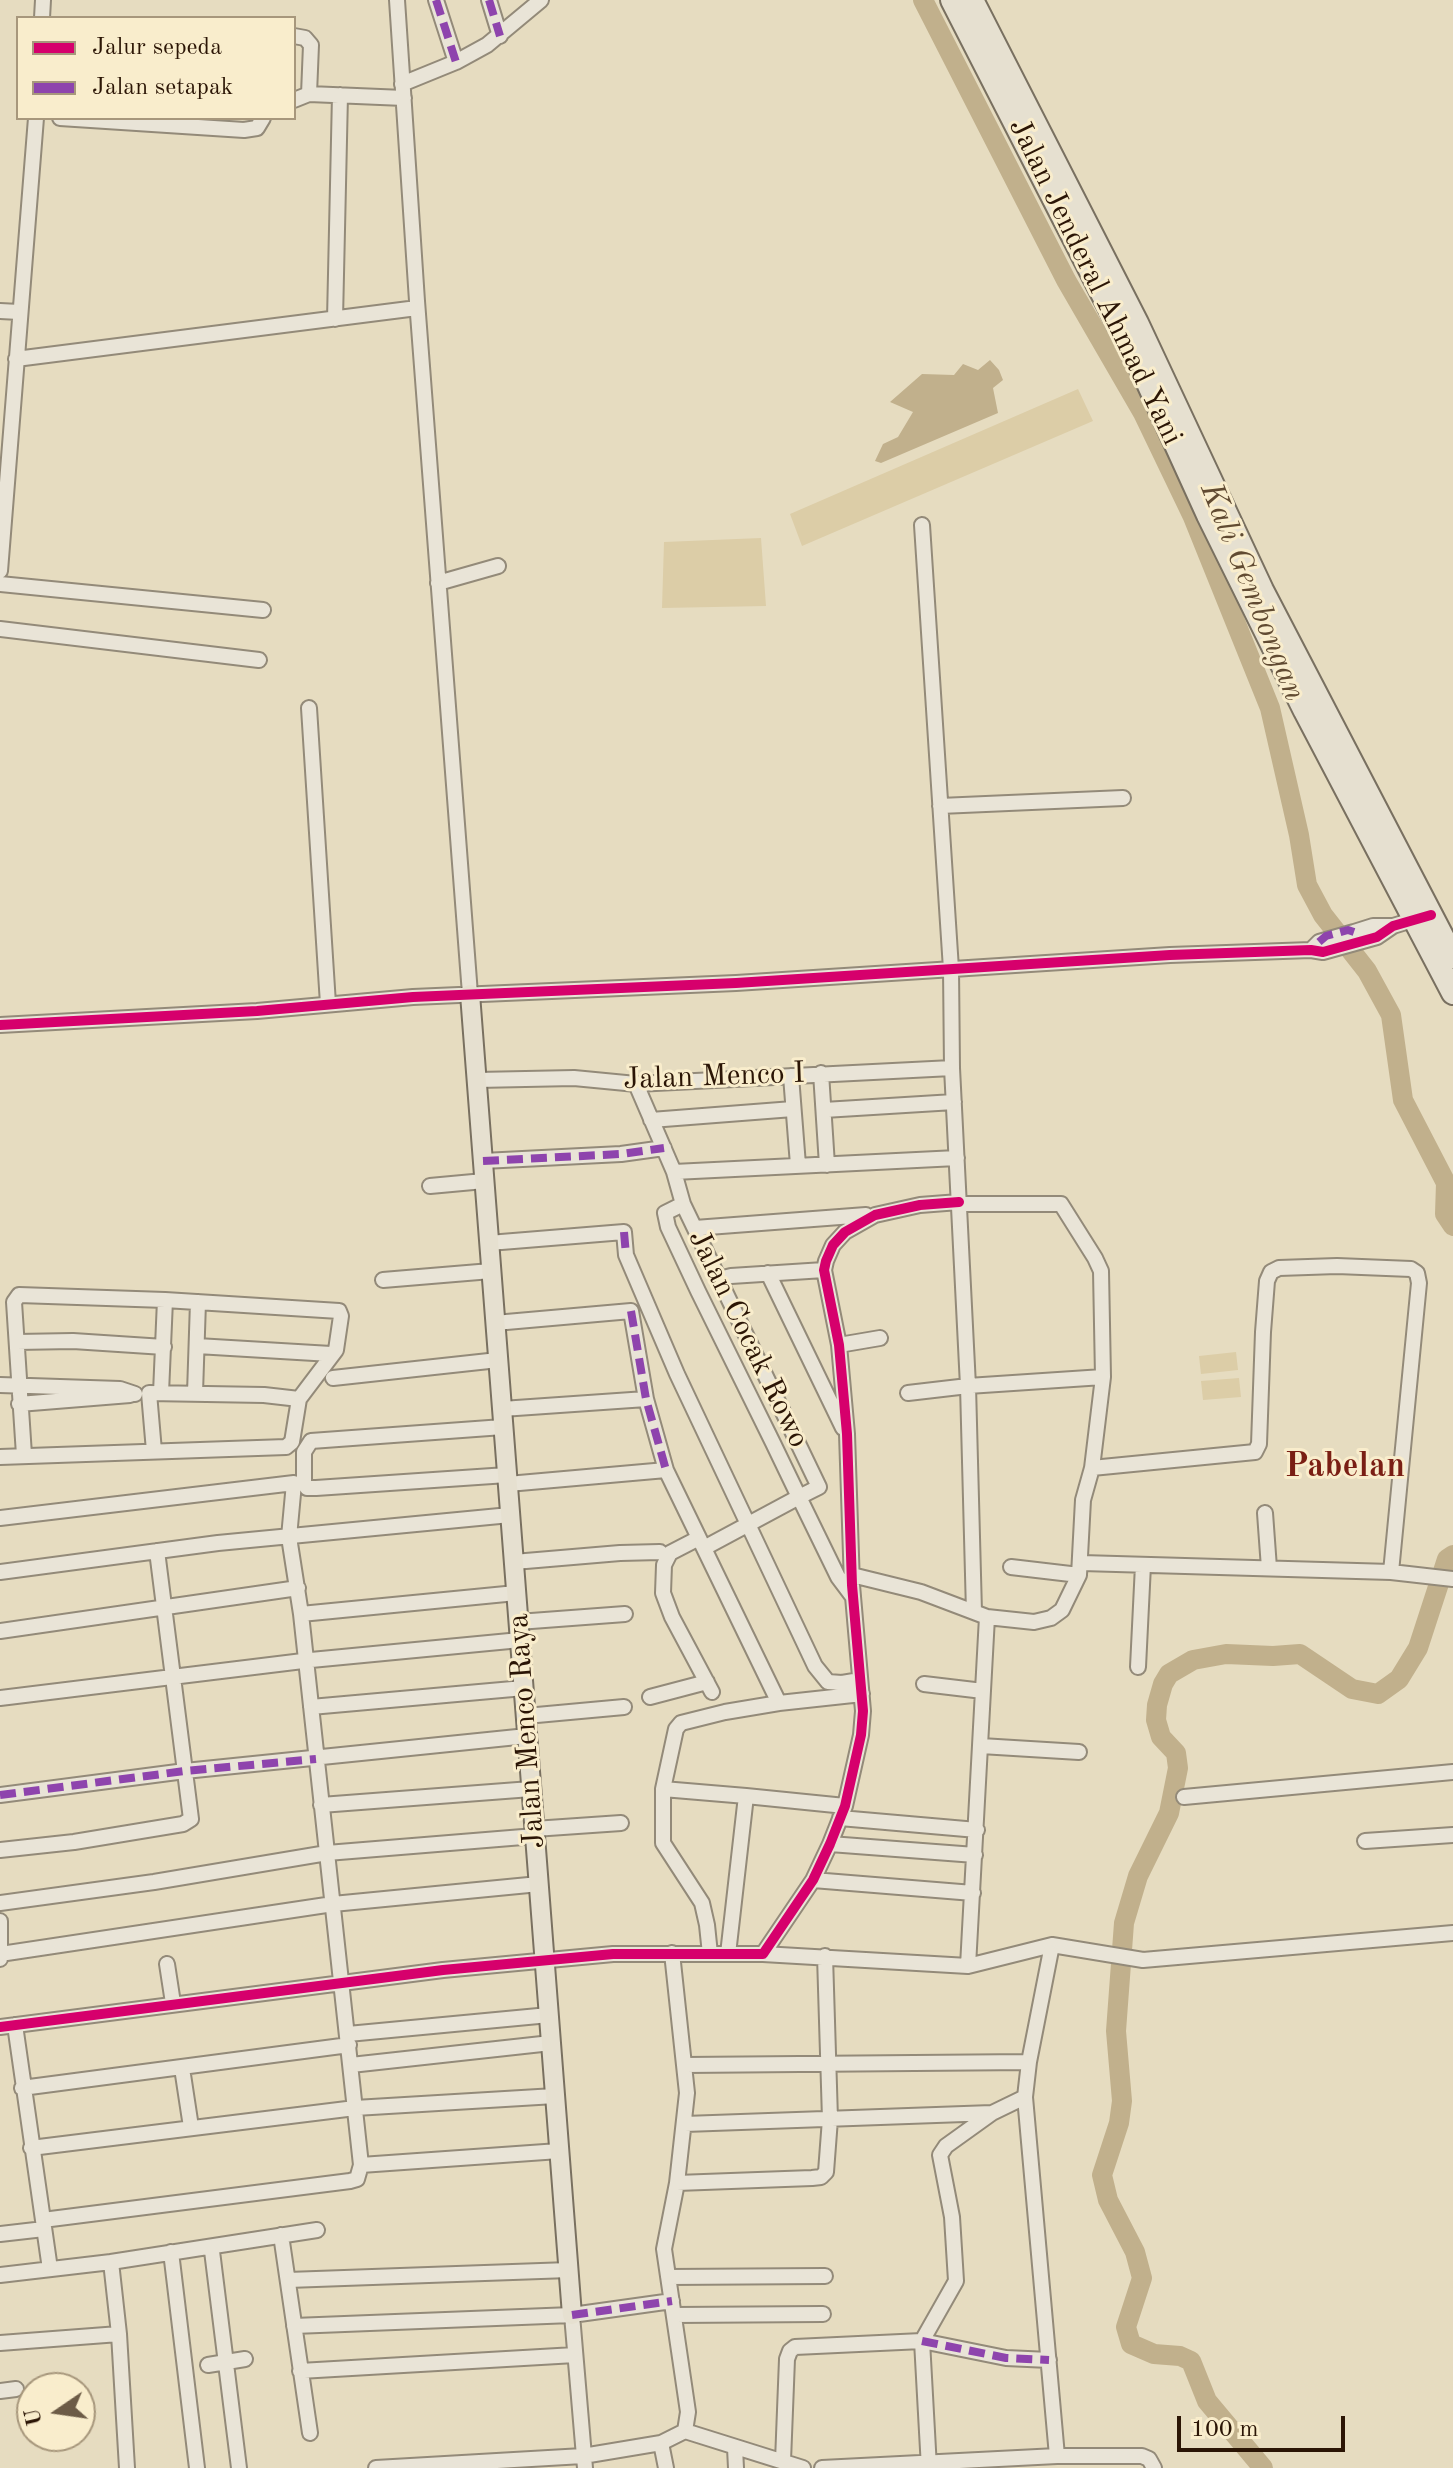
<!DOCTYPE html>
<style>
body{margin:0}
#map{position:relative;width:1453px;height:2468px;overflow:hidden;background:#e6dcc0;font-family:"Old Standard TT",serif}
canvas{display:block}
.legend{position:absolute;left:16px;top:16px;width:280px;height:104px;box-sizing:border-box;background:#f9edcc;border:2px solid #a7977c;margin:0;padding:10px 14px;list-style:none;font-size:24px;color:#2b1505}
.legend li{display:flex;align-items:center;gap:16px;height:40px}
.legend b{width:40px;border:2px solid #a7977c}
.north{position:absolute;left:16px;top:2372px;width:80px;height:80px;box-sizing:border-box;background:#f9edcc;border:2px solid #a7977c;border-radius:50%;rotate:257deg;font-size:22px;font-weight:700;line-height:32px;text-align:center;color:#2b1505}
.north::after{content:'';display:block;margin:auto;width:28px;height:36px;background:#6c5b46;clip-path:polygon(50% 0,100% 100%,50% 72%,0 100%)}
.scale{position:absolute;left:1177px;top:2416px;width:168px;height:36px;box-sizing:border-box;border:4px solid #2b1505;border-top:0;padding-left:10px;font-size:24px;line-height:28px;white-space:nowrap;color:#2b1505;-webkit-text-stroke:6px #f9edcc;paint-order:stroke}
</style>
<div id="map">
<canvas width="1453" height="2468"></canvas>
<ul class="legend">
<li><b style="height:10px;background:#d6006c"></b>Jalur sepeda</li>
<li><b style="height:10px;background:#8e44ad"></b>Jalan setapak</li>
</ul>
<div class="north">U</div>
<div class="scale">100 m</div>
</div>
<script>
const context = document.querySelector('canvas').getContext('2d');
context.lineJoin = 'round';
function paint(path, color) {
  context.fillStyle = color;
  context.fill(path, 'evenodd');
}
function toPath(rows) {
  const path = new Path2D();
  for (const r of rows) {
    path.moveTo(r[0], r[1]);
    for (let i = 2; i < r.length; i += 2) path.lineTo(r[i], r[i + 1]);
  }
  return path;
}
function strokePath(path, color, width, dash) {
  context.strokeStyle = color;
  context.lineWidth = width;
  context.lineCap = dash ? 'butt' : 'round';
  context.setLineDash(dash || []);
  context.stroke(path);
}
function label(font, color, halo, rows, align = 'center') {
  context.font = font + ' "Old Standard TT",serif';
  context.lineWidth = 6;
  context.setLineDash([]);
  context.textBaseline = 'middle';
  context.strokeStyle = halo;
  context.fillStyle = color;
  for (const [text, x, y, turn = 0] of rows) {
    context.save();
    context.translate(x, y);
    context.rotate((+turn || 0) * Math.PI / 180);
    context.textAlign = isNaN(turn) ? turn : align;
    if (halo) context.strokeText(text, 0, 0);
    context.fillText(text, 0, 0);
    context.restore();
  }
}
paint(toPath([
 [1078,389,1093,421,802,546,790,514],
 [761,538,766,606,662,608,664,542],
 [1236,1352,1238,1370,1201,1374,1199,1356],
 [1239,1378,1241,1397,1203,1400,1201,1381]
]), '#dccda7');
paint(toPath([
 [990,360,999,370,1003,380,993,388,998,413,881,463,875,461,883,444,898,437,913,412,890,402,922,374,954,375,963,364,978,370]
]), '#c1b08c');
strokePath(toPath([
 [923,0,1066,280,1143,413,1193,517,1270,708,1299,835,1307,885,1323,915,1367,971,1391,1015,1403,1100,1446,1183,1445,1214,1453,1226],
 [1263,2468,1207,2401,1191,2361,1180,2356,1154,2354,1131,2344,1126,2327,1142,2278,1135,2252,1108,2200,1102,2175,1119,2123,1122,2101,1116,2031,1124,1923,1138,1876,1169,1813,1178,1768,1176,1753,1161,1737,1156,1720,1157,1705,1163,1684,1169,1674,1193,1660,1226,1654,1273,1656,1300,1654,1352,1689,1378,1694,1399,1679,1418,1648,1447,1559,1453,1555]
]), '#c1b08c', 20);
const minor = toPath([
 [397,0,417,301,470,994],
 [436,0,456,62],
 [489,0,500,36],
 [42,18,43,0],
 [294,36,305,38,311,45,309,94,404,98],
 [402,84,456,62,487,45,541,0],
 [294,100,309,94],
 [60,118,244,130,257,128,263,118],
 [0,311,19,312],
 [335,319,340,95],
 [16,359,417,308],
 [922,525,951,969,952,1068,968,1386,974,1612],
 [0,571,36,118],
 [438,583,498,566],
 [0,584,263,610],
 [0,629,259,660],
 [309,708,328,1004],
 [940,806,1123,798],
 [1311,950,1319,942,1354,932,1373,926,1393,926],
 [0,1025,257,1011,413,997,736,983,1170,955,1311,950,1323,952,1377,937,1393,926,1419,918],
 [821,1073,827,1165],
 [791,1076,798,1165],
 [477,1080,574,1078,636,1084,952,1068],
 [636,1084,674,1172,957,1158],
 [824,1110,954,1102],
 [651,1120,793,1109],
 [483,1161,621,1154,664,1148],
 [674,1172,683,1204],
 [430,1186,484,1181],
 [695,1228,866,1215],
 [489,1243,624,1232,626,1255,677,1374,815,1666,828,1682,842,1683,860,1680],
 [768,1273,843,1428],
 [719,1279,731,1276,824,1270],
 [383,1280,491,1271],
 [495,1323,631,1311,646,1399,666,1470,779,1703],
 [17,1342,73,1341,164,1347],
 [839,1345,880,1338],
 [197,1346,331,1354],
 [333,1378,498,1360],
 [0,1385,120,1389,135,1394],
 [161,1393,165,1300],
 [195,1393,198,1302],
 [908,1393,968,1386,1103,1377],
 [19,1404,130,1395],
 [502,1409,646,1399],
 [503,1427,311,1441,304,1452,304,1483,307,1488,316,1488,507,1475],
 [24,1455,14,1302,19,1295,165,1300,339,1311,341,1316,336,1350,299,1399],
 [0,1457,286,1447,292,1442,299,1399,264,1395,149,1393,154,1451],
 [1092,1468,1255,1452,1259,1444,1263,1332,1267,1281,1271,1272,1279,1268,1337,1266,1411,1269,1417,1273,1419,1283,1391,1572],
 [508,1484,666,1470],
 [1265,1513,1269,1568],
 [0,1518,294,1483,289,1537,301,1614,361,2165,357,2179,350,2181,43,2220],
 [699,1538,670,1553,664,1565,663,1593,672,1617,712,1692],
 [704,1548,799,1497,819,1487,683,1204,665,1213,668,1227,698,1291,773,1443,799,1497,838,1577,853,1597],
 [514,1562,620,1553,660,1552],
 [1082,1563,1391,1572,1453,1579],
 [1011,1567,1079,1575],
 [0,1572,218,1543,510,1515],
 [852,1575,921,1592,987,1617,1034,1622,1051,1618,1062,1610,1079,1575,1083,1500,1092,1468,1103,1377,1101,1271,1095,1258,1061,1204,959,1204],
 [301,1614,516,1593],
 [518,1622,625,1614],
 [0,1631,298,1588],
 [1138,1667,1143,1565],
 [924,1684,983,1691],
 [650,1697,707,1682],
 [0,1698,311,1660,520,1640],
 [311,1707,524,1688],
 [526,1716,624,1707],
 [981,1746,1079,1752],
 [663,1789,746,1796],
 [0,1795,185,1771,527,1736],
 [1184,1797,1453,1772],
 [321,1805,531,1789],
 [840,1818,977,1830],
 [534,1829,621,1823],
 [1365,1841,1453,1835],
 [830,1844,975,1855],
 [0,1850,74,1842,183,1824,191,1819,157,1551],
 [813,1880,973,1893],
 [0,1903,154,1882,327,1853,535,1836],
 [0,1921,0,1959],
 [1052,1945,1029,2062,1025,2097,1057,2456],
 [672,1953,687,2093,677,2183,664,2249,688,2412,685,2431],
 [0,1954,333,1904,539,1884],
 [710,1954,707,1925,702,1903,663,1843,663,1789,676,1729,681,1723,725,1712,779,1703,862,1694],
 [728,1954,746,1796,845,1806],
 [763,1954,968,1966,1052,1945,1143,1960,1453,1933],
 [167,1964,173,2003],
 [968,1966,987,1617],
 [15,2025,50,2269],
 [0,2027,443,1970,613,1954,763,1954,813,1880,830,1844,845,1806,861,1735,863,1711,852,1585,847,1434,839,1345,824,1270,826,1261,833,1245,845,1232,875,1215,920,1205,959,1202],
 [348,2034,549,2015],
 [351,2065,551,2043],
 [685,2065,1029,2062],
 [182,2068,191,2127],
 [22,2088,349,2045],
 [685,2124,992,2113],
 [31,2148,355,2108,555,2096],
 [361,2165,559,2151],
 [677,2183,812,2178,821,2177,826,2172,830,2119,825,1956],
 [0,2234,44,2229],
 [281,2235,310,2433],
 [212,2251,239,2468],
 [171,2252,197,2468],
 [0,2275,111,2262],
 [668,2277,825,2276],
 [288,2280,569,2270],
 [572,2315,585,2468],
 [674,2315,823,2314],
 [294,2326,572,2315,672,2301],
 [0,2343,119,2334],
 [208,2365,245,2359],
 [300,2371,575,2355],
 [0,2391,16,2389],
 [661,2443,666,2468],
 [735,2448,736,2468],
 [783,2461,787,2359,790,2351,795,2347,922,2341,956,2281,952,2217,940,2155,946,2146,992,2113,1025,2097],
 [127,2468,119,2334,111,2262,317,2230],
 [376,2468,583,2456,661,2443,685,2431,803,2468],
 [822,2468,1057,2456,1142,2456,1149,2459,1154,2468],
 [929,2468,922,2341,1006,2358,1049,2360]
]);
const major = toPath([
 [470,994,572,2315]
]);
const highway = toPath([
 [952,0,1147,381,1208,515,1305,711,1453,993],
 [972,0,1137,323,1262,590,1453,957]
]);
strokePath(minor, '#938a79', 18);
strokePath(major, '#797060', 22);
strokePath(highway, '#797060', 26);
strokePath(minor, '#e9e4d7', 14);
strokePath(major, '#e6e0d0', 18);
strokePath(highway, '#e6e0d0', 22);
strokePath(toPath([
 [436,0,456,62],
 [489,0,500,36],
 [1319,942,1326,936,1348,930,1354,932],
 [483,1161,621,1154,664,1148],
 [624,1232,626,1255],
 [631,1311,646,1399,666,1470],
 [0,1795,185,1771,316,1759],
 [572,2315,672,2301],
 [922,2341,1006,2358,1049,2360]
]), '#8e44ad', 8, [16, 8]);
strokePath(toPath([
 [0,1025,257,1011,413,997,736,983,1170,955,1311,950,1323,952,1377,937,1393,926,1431,915],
 [0,2027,443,1970,613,1954,763,1954,813,1880,830,1844,845,1806,861,1735,863,1711,852,1585,847,1434,839,1345,824,1270,826,1261,833,1245,845,1232,875,1215,920,1205,959,1202]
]), '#d6006c', 10);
label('30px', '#2b1505', '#f9edcc', [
 ["Jalan Jenderal Ahmad Yani",1095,282,64],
 ["Jalan Menco I",714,1077,-2],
 ["Jalan Cocak Rowo",748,1339,64],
 ["Jalan Menco Raya",527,1731,-94]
]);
label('italic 32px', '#614b32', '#f9edcc', [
 ["Kali Gembongan",1252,592,68]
]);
label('bold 34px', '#7a1f14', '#f9edcc', [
 ["Pabelan",1345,1467]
]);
</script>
